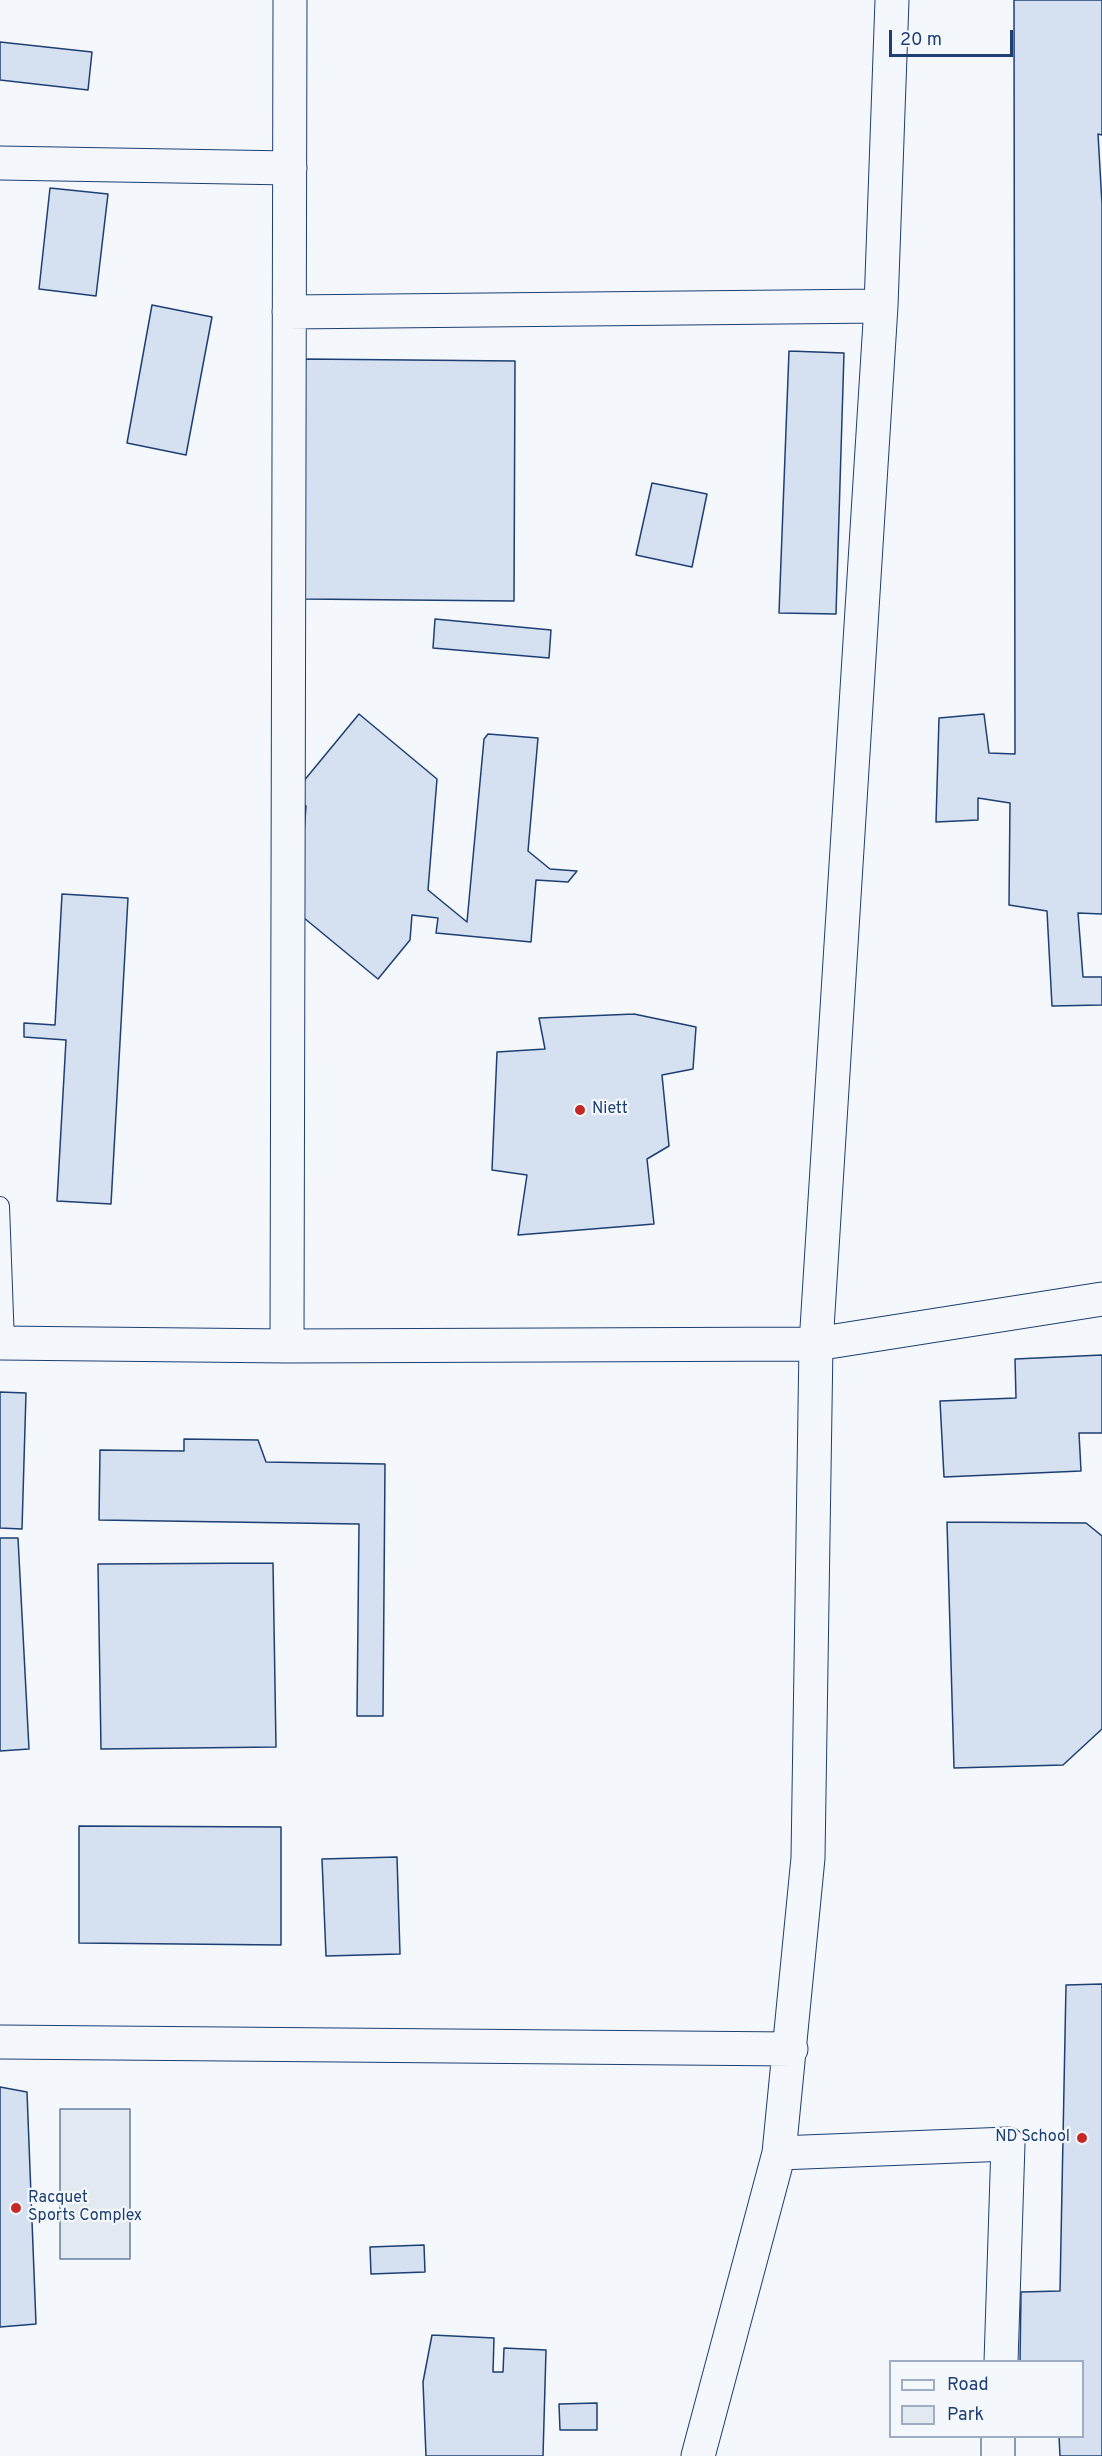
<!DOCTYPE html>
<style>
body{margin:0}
#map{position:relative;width:1102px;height:2456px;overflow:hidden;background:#f4f7fb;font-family:Overpass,sans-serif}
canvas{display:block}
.legend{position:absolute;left:889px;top:2360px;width:195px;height:78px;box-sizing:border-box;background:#f4f7fb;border:2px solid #9eadc5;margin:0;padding:8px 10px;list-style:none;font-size:18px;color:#1d3f73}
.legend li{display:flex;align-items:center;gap:12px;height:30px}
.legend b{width:30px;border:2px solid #9eadc5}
.scale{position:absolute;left:889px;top:30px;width:124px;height:27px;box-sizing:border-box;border:3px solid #1d3f73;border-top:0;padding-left:8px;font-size:18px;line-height:21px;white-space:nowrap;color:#1d3f73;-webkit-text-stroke:4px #f4f7fb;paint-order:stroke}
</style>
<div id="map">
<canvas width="1102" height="2456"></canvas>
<ul class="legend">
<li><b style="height:8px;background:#f4f7fb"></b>Road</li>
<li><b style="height:16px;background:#e3e9f0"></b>Park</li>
</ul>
<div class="scale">20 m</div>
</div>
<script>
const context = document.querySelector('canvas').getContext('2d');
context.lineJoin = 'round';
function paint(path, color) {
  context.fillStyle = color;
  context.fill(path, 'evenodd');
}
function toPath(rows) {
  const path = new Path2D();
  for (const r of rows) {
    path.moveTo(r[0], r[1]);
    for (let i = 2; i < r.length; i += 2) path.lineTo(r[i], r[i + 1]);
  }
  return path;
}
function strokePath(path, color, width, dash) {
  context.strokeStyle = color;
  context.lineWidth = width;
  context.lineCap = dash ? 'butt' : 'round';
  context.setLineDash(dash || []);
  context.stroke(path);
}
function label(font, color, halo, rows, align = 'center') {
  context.font = font + ' Overpass,sans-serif';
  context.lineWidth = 4.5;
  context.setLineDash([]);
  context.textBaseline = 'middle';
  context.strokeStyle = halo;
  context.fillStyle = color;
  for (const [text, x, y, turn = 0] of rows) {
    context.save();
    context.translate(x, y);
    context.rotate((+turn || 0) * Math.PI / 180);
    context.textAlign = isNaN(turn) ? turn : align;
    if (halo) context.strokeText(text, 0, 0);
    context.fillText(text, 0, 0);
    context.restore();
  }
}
const green = toPath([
 [60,2109,130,2109,130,2259,60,2259,60,2109]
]);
paint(green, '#e3e9f0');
strokePath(green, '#687fa3', 1.5);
const building = toPath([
 [1014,0,1102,0,1102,135,1098,134,1102,204,1102,914,1078,913,1083,977,1102,977,1102,1005,1052,1006,1047,911,1009,905,1010,803,978,798,978,820,936,822,939,718,984,714,989,753,1015,754,1014,0],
 [0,42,92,52,88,90,0,80,0,42],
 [50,188,108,194,96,296,39,289,50,188],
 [152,305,212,317,186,455,127,443,152,305],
 [789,351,844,353,836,614,779,613,789,351],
 [304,359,515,361,514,601,304,599,304,359],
 [652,483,707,494,692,567,636,555,652,483],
 [435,619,551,630,549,658,433,648,435,619],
 [359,714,437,779,428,890,467,922,484,739,488,734,538,738,528,851,550,869,577,871,568,882,536,880,531,942,436,933,438,918,412,915,410,940,378,979,298,913,306,806,293,794,359,714],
 [62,894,128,898,111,1204,57,1201,66,1040,24,1037,24,1023,55,1025,62,894],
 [634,1014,696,1027,693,1069,662,1075,669,1146,647,1159,654,1224,518,1235,527,1175,492,1170,497,1052,545,1049,539,1018,634,1014],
 [1102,1355,1102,1433,1079,1433,1081,1471,944,1477,940,1401,1016,1398,1015,1359,1102,1355],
 [0,1392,26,1393,22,1529,0,1528,0,1392],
 [184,1439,258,1440,266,1462,385,1464,383,1716,357,1716,359,1524,99,1520,100,1450,184,1451,184,1439],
 [947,1522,1086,1523,1102,1536,1102,1729,1063,1765,954,1768,947,1522],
 [0,1538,18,1538,29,1749,0,1751,0,1538],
 [273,1563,276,1747,101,1749,98,1564,273,1563],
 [79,1826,281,1827,281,1945,79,1943,79,1826],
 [397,1857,400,1954,326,1956,322,1859,397,1857],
 [1102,1984,1102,2456,1060,2456,1059,2436,1082,2436,1082,2362,1020,2362,1021,2292,1060,2291,1066,1985,1102,1984],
 [0,2087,27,2092,36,2324,0,2327,0,2087],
 [424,2245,425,2272,371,2274,370,2247,424,2245],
 [432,2335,494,2338,493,2372,503,2372,504,2348,546,2350,543,2456,426,2456,423,2382,432,2335],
 [597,2403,597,2430,560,2430,559,2404,597,2403]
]);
paint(building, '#d5e0f0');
strokePath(building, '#1d3f73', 1.5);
const service = toPath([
 [0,1206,5,1343]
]);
const minor = toPath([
 [0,163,290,168],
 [289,312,881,306],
 [0,1343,287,1346,816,1344,1102,1299],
 [287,1346,290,0],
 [0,2042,791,2049],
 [779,2153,1008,2144,1001,2362],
 [698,2456,779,2153,808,1858,816,1344,881,306,892,0],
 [998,2456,998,2436]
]);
strokePath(service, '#1d3f73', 20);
strokePath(minor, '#1d3f73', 35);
strokePath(service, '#f4f7fb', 18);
strokePath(minor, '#f4f7fb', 33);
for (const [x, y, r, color] of [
 [580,1110,6,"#c62828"],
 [1082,2138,6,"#c62828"],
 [16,2208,6,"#c62828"]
]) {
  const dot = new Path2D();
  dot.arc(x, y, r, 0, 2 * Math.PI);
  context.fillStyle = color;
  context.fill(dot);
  strokePath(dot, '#f4f7fb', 2);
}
label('16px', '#1d3f73', '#f4f7fb', [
 ["Niett",592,1110],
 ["ND School",1070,2138,"right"],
 ["Racquet",28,2199],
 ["Sports Complex",28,2217]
], 'left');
</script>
